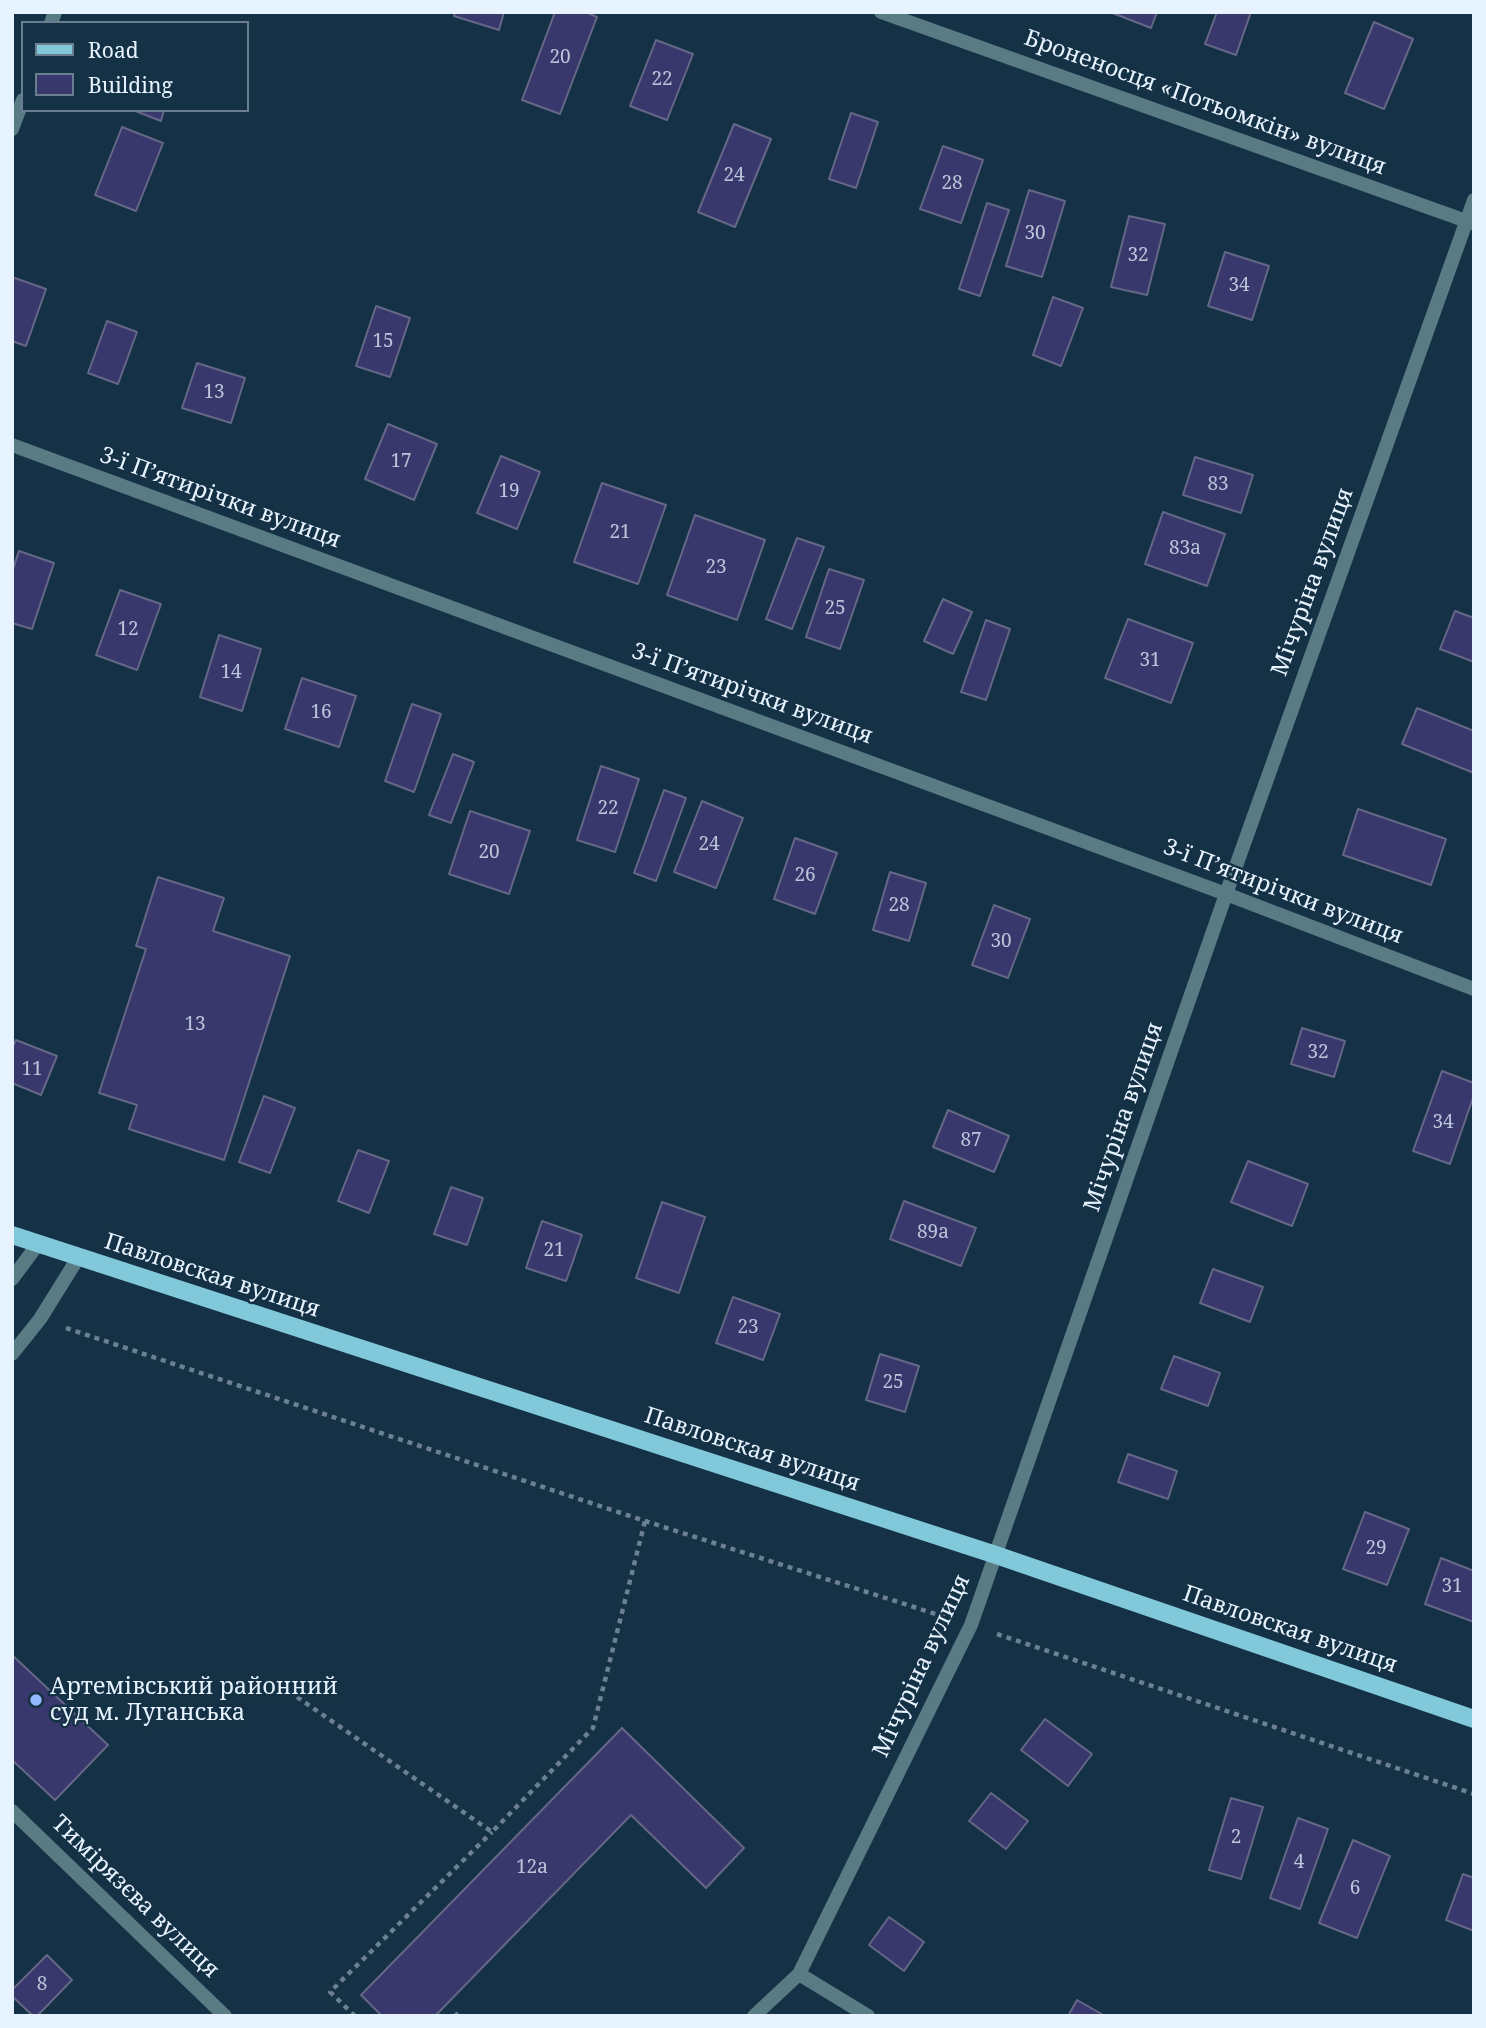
<!DOCTYPE html>
<meta charset="utf-8">
<style>
body{margin:0}
#map{position:relative;width:1486px;height:2028px;overflow:hidden;background:#153145;font-family:"Noto Serif",serif}
canvas{display:block}
.frame{position:absolute;inset:0;border:14px solid #e7f4ff;pointer-events:none}
.legend{position:absolute;left:21px;top:21px;width:228px;height:91px;box-sizing:border-box;background:#153145;border:2px solid #697f8f;margin:0;padding:9px 12px;list-style:none;font-size:21px;color:#e7f4ff}
.legend li{display:flex;align-items:center;gap:14px;height:35px}
.legend b{width:35px;border:2px solid #697f8f}
</style>
<div id="map">
<canvas width="1486" height="2028"></canvas>
<div class="frame"></div>
<ul class="legend">
<li><b style="height:9px;background:#80c8da"></b>Road</li>
<li><b style="height:19px;background:#38386d"></b>Building</li>
</ul>
</div>
<script>
const context = document.querySelector('canvas').getContext('2d');
context.lineJoin = 'round';
function paint(path, color) {
  context.fillStyle = color;
  context.fill(path, 'evenodd');
}
function toPath(rows) {
  const path = new Path2D();
  for (const r of rows) {
    path.moveTo(r[0], r[1]);
    for (let i = 2; i < r.length; i += 2) path.lineTo(r[i], r[i + 1]);
  }
  return path;
}
function strokePath(path, color, width, dash) {
  context.strokeStyle = color;
  context.lineWidth = width;
  context.lineCap = dash ? 'butt' : 'round';
  context.setLineDash(dash || []);
  context.stroke(path);
}
function label(font, color, halo, rows, align = 'center') {
  context.font = font + ' "Noto Serif",serif';
  context.lineWidth = 5;
  context.setLineDash([]);
  context.textBaseline = 'middle';
  context.strokeStyle = halo;
  context.fillStyle = color;
  for (const [text, x, y, turn = 0] of rows) {
    context.save();
    context.translate(x, y);
    context.rotate((+turn || 0) * Math.PI / 180);
    context.textAlign = isNaN(turn) ? turn : align;
    if (halo) context.strokeText(text, 0, 0);
    context.fillText(text, 0, 0);
    context.restore();
  }
}
const building = toPath([
 [455,12,504,12,499,30,454,16,455,12],
 [555,12,586,12,597,17,560,114,522,100,555,12],
 [1110,12,1157,12,1151,28,1110,12],
 [1217,12,1251,12,1236,55,1205,44,1217,12],
 [1374,22,1413,39,1384,109,1345,93,1374,22],
 [656,40,693,54,667,120,630,106,656,40],
 [133,110,164,110,161,121,133,110],
 [851,113,878,122,856,188,829,179,851,113],
 [734,124,771,139,735,227,698,212,734,124],
 [122,127,163,143,136,211,95,195,122,127],
 [943,146,983,160,961,223,920,209,943,146],
 [1029,190,1065,201,1042,277,1006,266,1029,190],
 [987,203,1009,210,980,296,959,289,987,203],
 [1129,216,1165,224,1147,295,1111,287,1129,216],
 [1225,252,1269,266,1252,320,1208,306,1225,252],
 [12,277,46,289,26,346,12,341,12,277],
 [1053,297,1083,308,1061,366,1033,355,1053,297],
 [376,306,410,318,390,377,356,366,376,306],
 [107,321,137,332,118,384,88,373,107,321],
 [197,363,245,378,231,423,182,408,197,363],
 [388,424,437,444,414,500,365,479,388,424],
 [501,456,540,472,517,529,477,513,501,456],
 [1195,457,1253,475,1241,513,1183,495,1195,457],
 [602,483,666,505,638,584,574,562,602,483],
 [1163,512,1225,534,1207,586,1145,564,1163,512],
 [695,515,765,540,737,620,667,595,695,515],
 [797,538,824,547,792,629,766,619,797,538],
 [19,551,54,563,32,629,12,623,12,572,19,551],
 [829,569,864,580,840,649,806,637,829,569],
 [120,590,161,604,137,670,96,655,120,590],
 [943,599,972,612,953,654,924,641,943,599],
 [1455,611,1474,618,1474,662,1440,649,1455,611],
 [1128,619,1193,643,1171,703,1105,678,1128,619],
 [986,620,1010,629,986,700,961,692,986,620],
 [219,635,261,649,242,711,200,697,219,635],
 [302,678,356,696,339,747,285,729,302,678],
 [412,704,441,714,414,792,385,781,412,704],
 [1417,708,1474,731,1474,773,1402,744,1417,708],
 [453,754,474,762,451,823,429,815,453,754],
 [601,766,639,779,615,852,577,840,601,766],
 [664,790,686,798,656,881,634,873,664,790],
 [702,801,743,818,716,888,674,872,702,801],
 [1358,809,1446,839,1431,885,1343,855,1358,809],
 [470,811,530,831,509,894,449,874,470,811],
 [795,838,837,853,815,914,774,899,795,838],
 [890,872,926,883,909,941,873,930,890,872],
 [158,877,224,898,213,931,290,956,224,1160,129,1129,137,1105,99,1093,146,949,136,946,158,877],
 [994,905,1030,919,1008,978,972,965,994,905],
 [1302,1028,1345,1041,1334,1077,1291,1064,1302,1028],
 [16,1040,57,1056,41,1095,12,1083,12,1048,16,1040],
 [1442,1071,1474,1083,1474,1095,1450,1164,1413,1151,1442,1071],
 [264,1096,295,1108,270,1173,239,1162,264,1096],
 [948,1110,1009,1136,994,1172,933,1147,948,1110],
 [358,1150,389,1161,369,1213,338,1201,358,1150],
 [1248,1161,1308,1184,1292,1226,1231,1202,1248,1161],
 [451,1187,483,1198,467,1245,434,1234,451,1187],
 [904,1201,976,1228,961,1266,890,1239,904,1201],
 [662,1202,705,1217,679,1293,636,1278,662,1202],
 [542,1221,582,1235,566,1281,526,1268,542,1221],
 [1213,1269,1263,1287,1250,1322,1200,1303,1213,1269],
 [733,1297,780,1314,763,1360,716,1343,733,1297],
 [880,1354,919,1366,905,1412,866,1400,880,1354],
 [1174,1356,1220,1373,1208,1406,1161,1389,1174,1356],
 [1128,1454,1177,1471,1168,1499,1118,1482,1128,1454],
 [1365,1512,1409,1529,1387,1585,1343,1569,1365,1512],
 [1441,1558,1474,1571,1474,1622,1425,1604,1441,1558],
 [12,1655,108,1745,55,1800,12,1760,12,1655],
 [1045,1719,1092,1754,1068,1786,1021,1750,1045,1719],
 [622,1728,744,1848,706,1888,631,1815,435,2016,382,2016,361,1995,622,1728],
 [991,1793,1028,1821,1006,1849,969,1821,991,1793],
 [1231,1798,1263,1807,1241,1879,1209,1870,1231,1798],
 [1298,1818,1328,1829,1300,1909,1270,1898,1298,1818],
 [1353,1840,1390,1856,1357,1938,1319,1923,1353,1840],
 [1463,1874,1474,1878,1474,1931,1446,1920,1463,1874],
 [889,1917,924,1942,904,1971,869,1945,889,1917],
 [47,1955,72,1980,37,2016,33,2016,12,1996,12,1990,47,1955],
 [1077,2000,1105,2016,1068,2016,1077,2000]
]);
paint(building, '#38386d');
strokePath(building, '#646786', 2);
strokePath(toPath([
 [66,1328,645,1521,945,1617],
 [997,1634,1474,1794],
 [297,1697,492,1832,593,1728,645,1521],
 [355,2016,330,1992,492,1832],
 [455,2016,458,2013]
]), '#6b8191', 4.5, [5, 5]);
strokePath(toPath([
 [12,1279,38,1244]
]), '#597b84', 14);
strokePath(toPath([
 [881,12,1472,223],
 [51,23,55,12],
 [12,129,23,100],
 [12,445,1226,894,1474,989],
 [12,1354,40,1319,78,1258],
 [12,1811,225,2016],
 [799,1974,868,2016],
 [754,2016,799,1974,971,1625,1226,894,1474,200]
]), '#597b84', 14);
strokePath(toPath([
 [12,1235,996,1555,1474,1719]
]), '#80c8da', 18);
for (const [x, y, r, color] of [
 [36,1700,7,"#94b7fd"]
]) {
  const dot = new Path2D();
  dot.arc(x, y, r, 0, 2 * Math.PI);
  context.fillStyle = color;
  context.fill(dot);
  strokePath(dot, '#153145', 2.5);
}
label('19px', '#bbc5da', null, [
 ["20",560,58],
 ["22",662,80],
 ["24",734,176],
 ["28",952,184],
 ["30",1035,234],
 ["32",1138,256],
 ["34",1239,286],
 ["15",383,342],
 ["13",214,393],
 ["17",401,462],
 ["83",1218,485],
 ["19",509,492],
 ["21",620,533],
 ["83а",1185,549],
 ["23",716,568],
 ["25",835,609],
 ["12",128,630],
 ["31",1150,661],
 ["14",231,673],
 ["16",321,713],
 ["22",608,809],
 ["24",709,845],
 ["20",489,853],
 ["26",805,876],
 ["28",899,906],
 ["30",1001,942],
 ["13",195,1025],
 ["32",1318,1053],
 ["11",32,1070],
 ["34",1443,1123],
 ["87",971,1141],
 ["89а",933,1233],
 ["21",554,1251],
 ["23",748,1328],
 ["25",893,1383],
 ["29",1376,1549],
 ["31",1452,1587],
 ["2",1236,1838],
 ["4",1299,1863],
 ["12а",532,1868],
 ["6",1355,1889],
 ["8",42,1985]
]);
label('23px', '#e7f4ff', '#153145', [
 ["Броненосця «Потьомкін» вулиця",1205,103,20],
 ["3-ї П’ятирічки вулиця",220,498,20],
 ["Мічуріна вулиця",1313,582,-70],
 ["3-ї П’ятирічки вулиця",752,694,20],
 ["3-ї П’ятирічки вулиця",1283,892,21],
 ["Мічуріна вулиця",1124,1117,-71],
 ["Павловская вулиця",212,1276,18],
 ["Павловская вулиця",752,1450,18],
 ["Павловская вулиця",1290,1630,19],
 ["Мічуріна вулиця",922,1666,-65],
 ["Тимірязєва вулиця",135,1897,44]
]);
label('23px', '#e7f4ff', '#153145', [
 ["Артемівський районний",50,1687],
 ["суд м. Луганська",50,1713]
], 'left');
</script>
